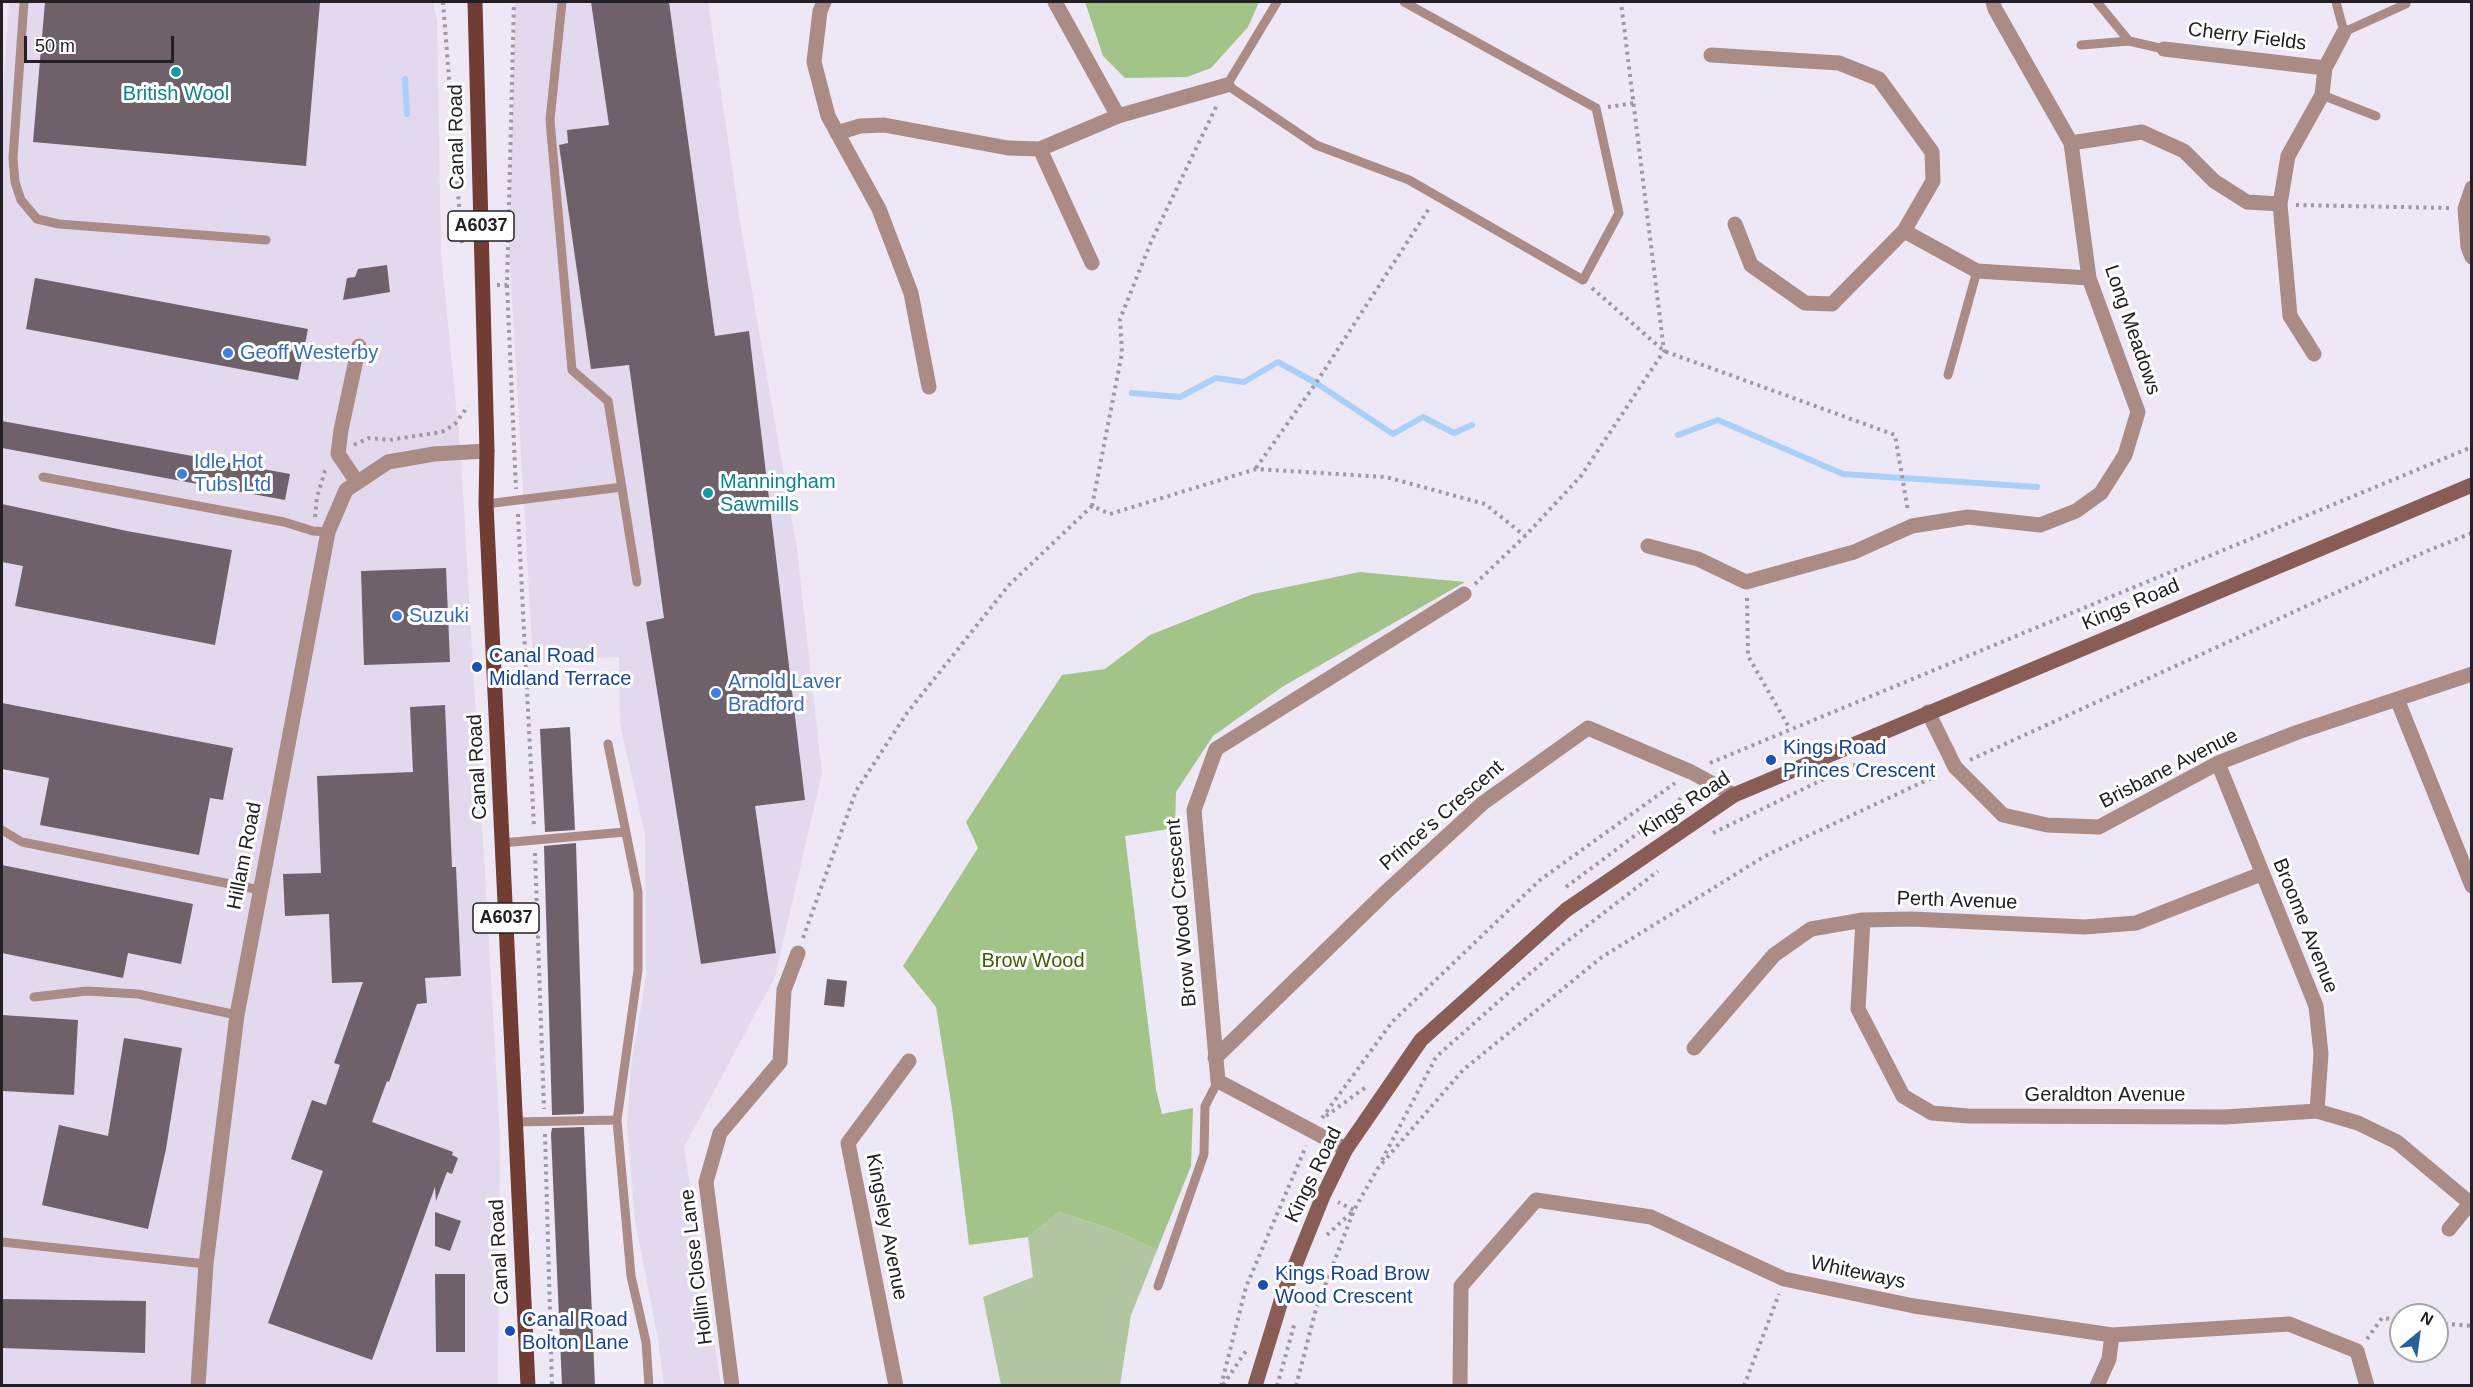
<!DOCTYPE html>
<style>
body{margin:0}
#map{position:relative;width:2473px;height:1387px;overflow:hidden;background:#eee7f6;font-family:Helvetica,sans-serif}
canvas{display:block}
.frame{position:absolute;inset:0;border:3px solid #222025;pointer-events:none}
.north{position:absolute;left:2389px;top:1303px;width:60px;height:60px;box-sizing:border-box;background:#fff;border:2px solid #a7a6a8;border-radius:50%;rotate:29deg;font-size:16px;font-weight:700;line-height:24px;text-align:center;color:#222025}
.north::after{content:'';display:block;margin:auto;width:21px;height:27px;background:#266198;clip-path:polygon(50% 0,100% 100%,50% 72%,0 100%)}
.scale{position:absolute;left:24px;top:36px;width:150px;height:27px;box-sizing:border-box;border:3px solid #222025;border-top:0;padding-left:8px;font-size:18px;line-height:21px;white-space:nowrap;color:#222025;-webkit-text-stroke:4px #fff;paint-order:stroke}
</style>
<div id="map">
<canvas width="2473" height="1387"></canvas>
<div class="frame"></div>
<div class="north">N</div>
<div class="scale">50 m</div>
</div>
<script>
const context = document.querySelector('canvas').getContext('2d');
context.lineJoin = 'round';
function paint(path, color) {
  context.fillStyle = color;
  context.fill(path, 'evenodd');
}
function toPath(rows) {
  const path = new Path2D();
  for (const r of rows) {
    path.moveTo(r[0], r[1]);
    for (let i = 2; i < r.length; i += 2) path.lineTo(r[i], r[i + 1]);
  }
  return path;
}
function strokePath(path, color, width, dash) {
  context.strokeStyle = color;
  context.lineWidth = width;
  context.lineCap = dash ? 'butt' : 'round';
  context.setLineDash(dash || []);
  context.stroke(path);
}
function label(font, color, halo, rows, align = 'center') {
  context.font = font + ' Helvetica,sans-serif';
  context.lineWidth = 6;
  context.setLineDash([]);
  context.textBaseline = 'middle';
  context.strokeStyle = halo;
  context.fillStyle = color;
  for (const [text, x, y, turn = 0] of rows) {
    context.save();
    context.translate(x, y);
    context.rotate((+turn || 0) * Math.PI / 180);
    context.textAlign = isNaN(turn) ? turn : align;
    if (halo) context.strokeText(text, 0, 0);
    context.fillText(text, 0, 0);
    context.restore();
  }
}
paint(toPath([
 [9,2,433,2,437,21,441,252,461,457,500,1135,498,1385,2,1386,2,108],
 [515,2,708,2,739,216,797,549,822,773,775,977,684,1147,721,1385,664,1385,658,1340,635,1220,627,1127,631,1066,646,977,645,835,620,724,619,657,533,661,509,247]
]), '#e3d9ef');
paint(toPath([
 [1059,1212,1111,1229,1157,1250,1131,1315,1120,1385,1001,1385,983,1297,1033,1277,1028,1237]
]), '#b0c5a0');
paint(toPath([
 [1085,2,1259,2,1248,27,1211,68,1187,77,1125,78,1103,56],
 [1360,572,1465,582,1282,687,1213,736,1176,792,1175,828,1125,836,1156,1089,1162,1114,1193,1108,1191,1166,1157,1250,1111,1229,1059,1212,1028,1237,969,1245,952,1108,936,1007,903,966,978,848,966,822,1062,675,1105,669,1150,635,1253,594]
]), '#a3c489');
strokePath(toPath([
 [405,79,407,114],
 [1132,393,1180,397,1216,378,1244,382,1278,362,1316,383,1393,434,1423,417,1454,433,1472,425],
 [1678,435,1718,420,1843,474,2037,487]
]), '#a9d0f9', 6);
paint(toPath([
 [45,2,320,2,306,166,33,142],
 [591,2,669,2,715,336,749,331,805,800,755,806,776,953,701,964,646,622,664,618,629,365,591,369,559,145,568,143,567,130,609,125],
 [387,265,390,292,343,300,347,278,355,277,358,269],
 [35,278,308,329,298,380,26,329],
 [2,421,290,474,285,500,2,448],
 [2,504,127,531,232,550,215,645,15,606,23,566,2,562],
 [446,568,450,662,364,665,361,571],
 [2,703,233,748,223,800,210,798,199,855,40,825,49,778,2,769],
 [445,705,452,867,456,867,461,976,425,978,427,1003,417,1004,389,1082,387,1081,372,1122,453,1152,452,1155,458,1158,452,1174,447,1172,436,1201,435,1187,372,1360,268,1323,323,1171,291,1159,312,1100,326,1105,340,1065,334,1063,363,982,332,983,329,914,285,916,283,874,321,873,317,776,413,772,410,707],
 [570,727,575,830,545,832,540,729],
 [576,843,584,1111,583,1114,552,1115,544,846],
 [2,865,193,904,181,964,128,953,123,978,2,953],
 [827,979,847,981,844,1007,824,1005],
 [2,1015,78,1020,74,1095,2,1091],
 [124,1038,182,1048,166,1149,148,1229,42,1205,59,1125,108,1136],
 [584,1127,595,1386,562,1386,551,1134,552,1128],
 [435,1212,461,1221,450,1251,435,1246],
 [435,1274,465,1274,465,1352,436,1352],
 [2,1299,146,1301,145,1353,2,1348]
]), '#6e616a');
strokePath(toPath([
 [443,2,462,243],
 [1608,107,1634,103],
 [2296,205,2450,208],
 [497,285,507,285,514,2],
 [507,285,516,489],
 [1592,288,1664,351,1895,435,1908,511],
 [354,445,369,438,389,440,442,432,455,424,468,406],
 [1256,468,1316,383,1430,207],
 [1092,506,1122,353,1120,319,1151,242,1217,105],
 [518,514,534,827],
 [315,517,317,497,325,471,328,467],
 [1475,584,1525,536,1581,476,1664,351,1621,2],
 [1747,598,1748,656,1790,729],
 [1970,760,2427,551,2472,533],
 [1710,763,2472,447],
 [1853,765,1936,767],
 [1713,833,1828,777],
 [535,853,544,1109],
 [1566,887,1672,808,1689,789],
 [803,938,856,791,907,713,1009,585,1092,506,1110,514,1256,469,1386,477,1485,504,1525,536],
 [1326,1116,1366,1087],
 [1322,1118,1392,1022,1540,880,1675,783],
 [545,1134,552,1386],
 [1382,1160,1436,1057,1561,946,1658,871],
 [1327,1235,1354,1210,1338,1202],
 [2437,1323,2472,1326],
 [2367,1339,2382,1318,2401,1320],
 [1223,1385,1246,1351],
 [1221,1386,1246,1287,1306,1146],
 [1277,1386,1295,1322],
 [1296,1386,1316,1309,1354,1210,1378,1168,1463,1070,1602,957,1765,856,1942,773],
 [1744,1386,1779,1294]
]), '#9d98a3', 4, [3, 4.5]);
strokePath(toPath([
 [24,2,13,158,15,182,21,200,37,219,59,224,266,240],
 [562,2,550,120,572,370,608,401,637,582],
 [1277,2,1227,85,1316,145,1409,180,1583,280,1619,213,1596,108,1404,2],
 [2097,2,2129,41],
 [2336,2,2344,32,2406,4],
 [2081,45,2129,41,2164,49],
 [2322,95,2376,116],
 [1948,375,1977,271],
 [43,477,284,522,313,531,328,532],
 [486,504,622,487],
 [608,744,638,892,638,970,617,1120,631,1276,646,1342,649,1386],
 [2,830,22,842,260,890],
 [502,843,625,832],
 [34,997,87,991,138,994,237,1015],
 [515,1122,617,1120],
 [2,1242,206,1264],
 [1158,1286,1204,1154,1205,1106,1218,1081]
]), '#aa8b85', 9);
strokePath(toPath([
 [824,2,820,11,814,62,828,116,879,209,911,293,929,387],
 [1055,2,1118,116],
 [2164,49,2325,68],
 [1711,55,1839,63,1879,79,1932,152,1933,181,1904,231],
 [837,133,860,126,884,125,1008,148,1040,149,1118,116,1227,85],
 [2071,143,2142,132,2184,151,2214,181,2247,202,2280,204],
 [1040,149,1092,263],
 [2472,188,2465,209,2468,247,2472,257],
 [1735,224,1751,265,1805,303,1832,304,1904,231,1977,271,2089,278],
 [2314,354,2290,316,2280,204,2288,156,2322,95,2325,68,2344,32],
 [357,482,338,454,341,430,359,346],
 [1648,546,1698,559,1746,582,1854,552,1912,526,1968,517,2040,525,2076,511,2101,493,2125,455,2138,412,2089,278,2071,143,1995,9,1993,2],
 [2397,699,2472,886],
 [1928,712,1955,767,2003,815,2047,825,2099,827,2218,763,2298,732,2472,674],
 [2218,763,2316,1006,2321,1054,2317,1111],
 [1863,920,1858,1009,1903,1096,1932,1113,1968,1116,2225,1117,2317,1111,2358,1123,2397,1142,2470,1203],
 [1694,1048,1774,955,1811,929,1863,920,1912,919,2085,927,2136,923,2261,874],
 [1215,1058,1387,891,1483,803,1588,728,1691,772,1734,795],
 [1346,1149,1218,1081,1194,810,1216,749,1464,594],
 [2449,1229,2472,1201],
 [198,1386,206,1264,237,1015,328,532,346,490,388,462,434,454,487,451],
 [732,1386,706,1182,720,1133,780,1062,784,990,798,953],
 [896,1386,848,1143,909,1061],
 [1460,1386,1461,1286,1536,1200,1651,1217,1784,1279,1914,1306,2112,1335,2289,1324,2357,1351,2367,1386],
 [2097,1386,2109,1359,2112,1335]
]), '#aa8b85', 15);
strokePath(toPath([
 [1255,1386,1282,1298,1323,1196,1346,1149,1421,1040,1566,910,1734,795,2472,485]
]), '#895d55', 15);
strokePath(toPath([
 [475,2,487,451,486,504,528,1386]
]), '#703c33', 15);
for (const [x, y, r, color] of [
 [176,72,6,"#0f9aa8"],
 [228,353,6,"#3f7fe0"],
 [182,474,6,"#3f7fe0"],
 [708,493,6,"#0f9aa8"],
 [397,616,6,"#3f7fe0"],
 [477,667,6,"#1a4fb4"],
 [716,693,6,"#3f7fe0"],
 [1771,760,6,"#1a4fb4"],
 [1263,1285,6,"#1a4fb4"],
 [510,1331,6,"#1a4fb4"]
]) {
  const dot = new Path2D();
  dot.arc(x, y, r, 0, 2 * Math.PI);
  context.fillStyle = color;
  context.fill(dot);
  strokePath(dot, '#fff', 2);
}
for (const [x, y, w] of [
 [481,226,66],
 [506,918,66]
]) {
  const box = new Path2D();
  box.roundRect(x - w / 2, y - 15, w, 30, 4.5);
  context.fillStyle = '#fff';
  context.fill(box);
  strokePath(box, '#222025', 1.5);
}
label('bold 18px', '#222025', null, [
 ["A6037",481,226],
 ["A6037",506,918]
]);
label('20px', '#222025', '#fff', [
 ["Cherry Fields",2247,37,7],
 ["Canal Road",457,137,-91],
 ["Long Meadows",2132,330,71],
 ["Kings Road",2131,605,-23],
 ["Canal Road",478,767,-93],
 ["Brisbane Avenue",2169,769,-27],
 ["Kings Road",1685,805,-33],
 ["Prince's Crescent",1442,816,-41],
 ["Hillam Road",245,856,-79],
 ["Perth Avenue",1957,901,2],
 ["Brow Wood Crescent",1182,913,-95],
 ["Broome Avenue",2305,926,68],
 ["Geraldton Avenue",2105,1095],
 ["Kings Road",1314,1175,-64],
 ["Kingsley Avenue",886,1227,79],
 ["Canal Road",500,1252,-93],
 ["Hollin Close Lane",697,1267,-97],
 ["Whiteways",1858,1273,12]
]);
label('20px', '#0d838f', '#fff', [
 ["British Wool",176,94],
 ["Manningham",720,482,"left"],
 ["Sawmills",720,505,"left"]
]);
label('20px', '#366cbe', '#fff', [
 ["Geoff Westerby",240,353],
 ["Idle Hot",194,462],
 ["Tubs Ltd",194,485],
 ["Suzuki",409,616],
 ["Arnold Laver",728,682],
 ["Bradford",728,705]
], 'left');
label('20px', '#164399', '#fff', [
 ["Canal Road",489,656],
 ["Midland Terrace",489,679],
 ["Kings Road",1783,748],
 ["Princes Crescent",1783,771],
 ["Kings Road Brow",1275,1274],
 ["Wood Crescent",1275,1297],
 ["Canal Road",522,1320],
 ["Bolton Lane",522,1343]
], 'left');
label('20px', '#385d03', '#fff', [
 ["Brow Wood",1033,961]
]);
</script>
